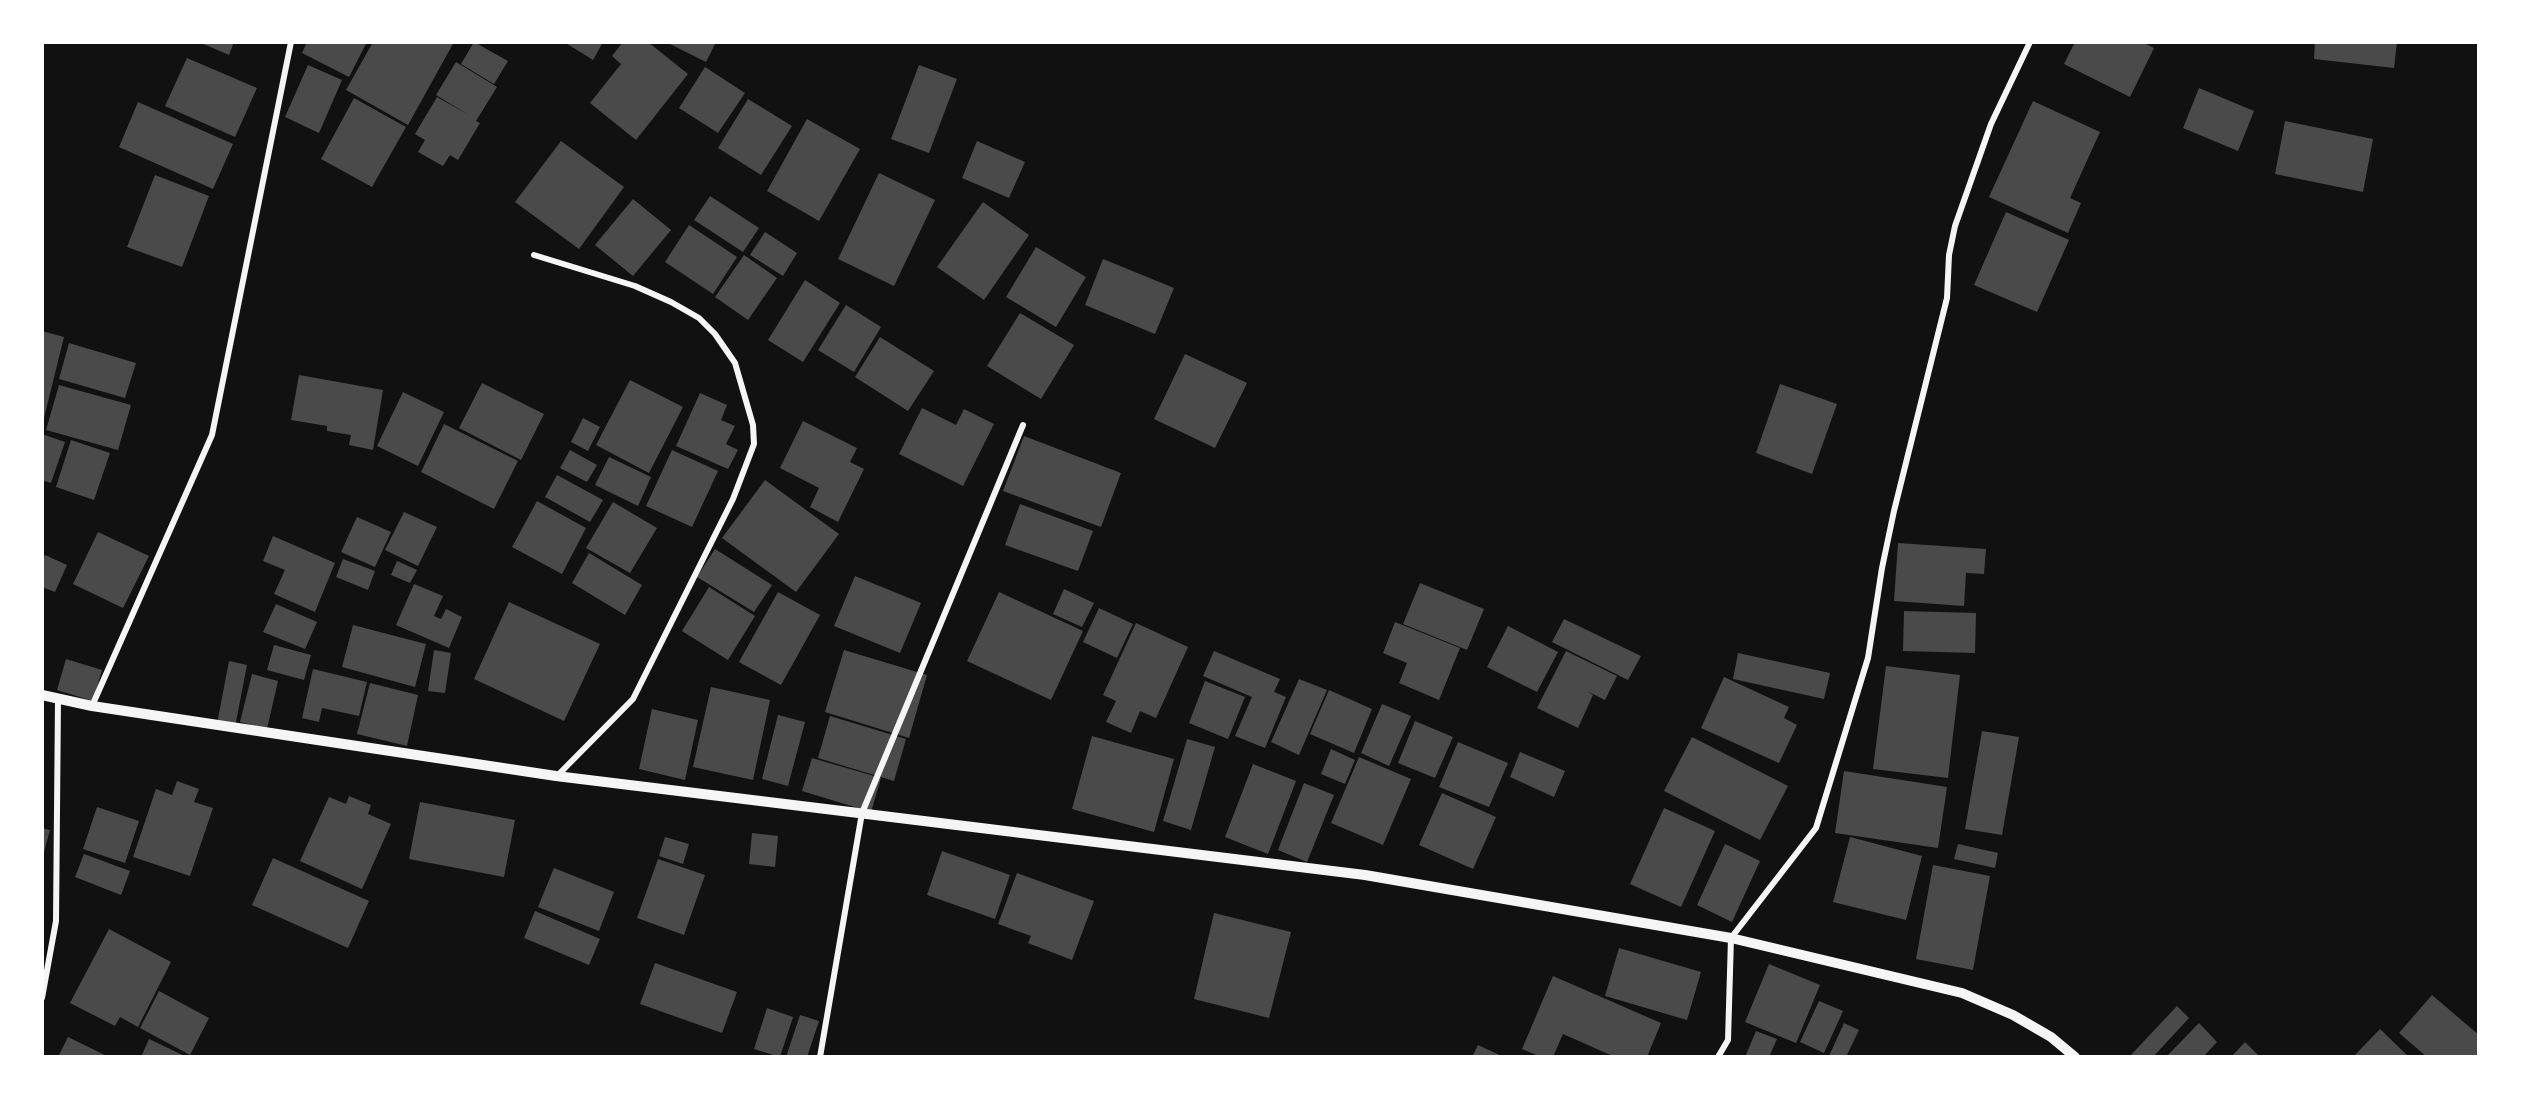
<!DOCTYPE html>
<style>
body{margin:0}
#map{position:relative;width:2521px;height:1099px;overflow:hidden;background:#111;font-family:"Times New Roman",serif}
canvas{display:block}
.frame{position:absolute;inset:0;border:44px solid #fff;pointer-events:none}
</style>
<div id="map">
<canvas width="2521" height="1099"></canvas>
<div class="frame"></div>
</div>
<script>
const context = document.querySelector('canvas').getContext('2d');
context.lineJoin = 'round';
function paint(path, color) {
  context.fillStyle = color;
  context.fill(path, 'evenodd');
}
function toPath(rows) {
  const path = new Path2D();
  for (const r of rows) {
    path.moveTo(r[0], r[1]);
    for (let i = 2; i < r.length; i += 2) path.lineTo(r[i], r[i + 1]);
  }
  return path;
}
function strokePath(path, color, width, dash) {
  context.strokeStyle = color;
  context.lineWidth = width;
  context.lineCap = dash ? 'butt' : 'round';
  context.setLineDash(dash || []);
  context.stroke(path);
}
paint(toPath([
 [199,42,234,42,229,55],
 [307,42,367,42,349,77,302,53],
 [373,42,454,42,408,125,346,90],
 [474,42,508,61,494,84,461,64],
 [564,42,603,42,593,60],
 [623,42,648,42,688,74,636,140,590,103,621,64,612,56],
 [666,42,716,42,706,62],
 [2075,42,2142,42,2154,48,2130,97,2064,64],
 [2315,42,2397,42,2394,68,2314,59],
 [187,58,257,88,235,137,165,106],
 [456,62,497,87,476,121,480,123,458,160,450,155,443,166,418,152,425,140,415,134,437,97,469,115,436,95],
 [308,65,342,80,319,133,285,117],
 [919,65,957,79,929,153,891,139],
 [705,67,745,93,718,133,679,108],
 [2199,88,2254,111,2238,151,2183,128],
 [354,98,406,127,372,187,321,159],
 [748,99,792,126,761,175,718,148],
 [2033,101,2100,132,2070,198,2081,203,2068,233,1989,197],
 [138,102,233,144,213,189,119,147],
 [807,119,860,149,819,221,767,191],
 [2285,121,2373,139,2363,192,2275,174],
 [561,141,624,187,579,249,515,202],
 [977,141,1025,162,1009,198,962,178],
 [879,173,935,200,894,286,838,259],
 [155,175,209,196,182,267,127,247],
 [710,196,759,228,743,252,694,220],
 [633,199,671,230,633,276,595,245],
 [983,202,1029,235,984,300,937,267],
 [2006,212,2069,240,2037,312,1974,285],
 [689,225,737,257,713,294,665,262],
 [765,232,797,253,783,276,750,255],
 [1036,247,1086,277,1056,327,1006,297],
 [744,255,777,278,748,320,715,297],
 [1103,259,1174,288,1155,334,1085,305],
 [805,280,840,303,803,362,768,340],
 [846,305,881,327,854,372,818,350],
 [1020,313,1074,345,1041,399,987,366],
 [42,331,64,337,43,422,42,422],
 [880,337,934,371,908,411,855,377],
 [69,343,136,363,125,398,59,379],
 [1185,354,1247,383,1215,448,1154,419],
 [299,375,383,390,373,450,349,445,351,435,327,431,327,426,291,420],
 [630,380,683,407,649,473,596,445],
 [482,383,544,414,521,460,459,428],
 [1780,384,1837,404,1812,474,1756,453],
 [59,385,131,405,118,450,46,430],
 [403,392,444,412,418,466,377,446],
 [700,393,727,405,721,420,735,426,726,444,738,450,728,469,676,446],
 [922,408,956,425,964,409,994,424,963,486,899,454],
 [583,418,600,427,588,451,571,442],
 [803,421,857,448,850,462,864,469,838,522,810,507,819,488,780,468],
 [444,424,518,461,494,509,421,472],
 [42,434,65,442,51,483,42,480],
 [1024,436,1121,473,1101,527,1003,491],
 [71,440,110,453,94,500,56,487],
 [570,450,597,465,587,482,560,468],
 [672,450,718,471,692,527,646,506],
 [609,457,651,477,638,506,595,485],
 [557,475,603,500,590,522,545,497],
 [765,480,839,534,796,592,722,538],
 [537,501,586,528,562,574,512,547],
 [613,502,657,528,630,573,586,548],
 [1020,504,1093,531,1078,571,1005,545],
 [404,512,437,527,418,566,385,550],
 [357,517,391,532,375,567,341,552],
 [98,532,149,556,123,608,73,584],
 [273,536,335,563,315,612,274,594,285,570,263,561],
 [1898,543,1986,549,1984,574,1966,573,1964,606,1894,601],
 [715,549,772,585,754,612,697,577],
 [589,553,642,585,625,615,572,583],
 [45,555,67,565,55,592,42,587,42,563],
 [343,559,375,571,368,590,336,577],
 [397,561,417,570,410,583,391,575],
 [855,576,921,603,900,653,834,626],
 [1420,583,1484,609,1467,650,1403,624],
 [414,584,443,596,434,616,441,619,446,609,462,617,449,648,396,625],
 [709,587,755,616,728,660,682,631],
 [1064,589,1094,603,1082,627,1053,614],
 [778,592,820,615,781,685,739,662],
 [999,592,1083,631,1051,700,967,661],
 [509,602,600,644,564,721,474,679],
 [276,604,317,622,305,649,263,632],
 [1099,608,1133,624,1117,658,1083,642],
 [1904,611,1976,613,1975,653,1903,651],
 [1564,619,1641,656,1628,680,1552,642],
 [1395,622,1460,648,1439,700,1399,683,1407,663,1383,653],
 [1136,623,1188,647,1156,718,1140,711,1131,733,1106,722,1116,701,1103,695],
 [353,625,426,644,415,687,342,667],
 [1508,626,1558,652,1537,692,1487,667],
 [274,645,311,655,304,680,267,670],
 [434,650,451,653,445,693,428,691],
 [844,650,927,675,909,738,825,712],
 [1214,651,1280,679,1274,692,1286,697,1265,748,1235,736,1252,697,1203,676],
 [1566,651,1617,676,1605,700,1587,691,1593,695,1578,728,1537,708],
 [1738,653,1830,673,1824,699,1733,679],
 [66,659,102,670,93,701,57,690],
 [229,661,247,665,235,727,217,724],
 [1886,666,1960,675,1948,778,1873,769],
 [313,669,367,682,359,716,322,708,319,722,302,718],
 [252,674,278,681,267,729,240,722],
 [1724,677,1789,707,1784,718,1797,725,1779,763,1701,728],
 [1299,679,1327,690,1299,755,1271,742],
 [1205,681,1245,697,1228,739,1189,723],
 [370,683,418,695,407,746,357,734],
 [711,687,770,700,753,780,693,767],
 [1329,690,1372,709,1354,753,1310,734],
 [1382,704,1411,716,1389,766,1361,753],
 [652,709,698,720,685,780,639,769],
 [778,715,805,722,788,786,762,779],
 [830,716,906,739,894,781,818,758],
 [1415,721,1453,737,1435,778,1398,763],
 [1982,731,2019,737,2002,835,1965,829],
 [1092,736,1174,759,1154,832,1072,809],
 [1692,737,1788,786,1760,840,1664,791],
 [1187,739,1215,747,1191,830,1163,821],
 [1458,742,1508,763,1489,807,1439,787],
 [1331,749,1355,760,1345,784,1321,774],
 [1520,752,1565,771,1554,797,1510,777],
 [1359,757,1411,779,1383,845,1331,823],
 [812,758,881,778,871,812,802,791],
 [1253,764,1296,781,1268,854,1225,837],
 [1844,771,1947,787,1938,848,1835,833],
 [177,781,199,789,194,802,213,808,190,876,133,857,156,789,172,795],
 [1304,783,1334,795,1307,862,1278,850],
 [1442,793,1496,817,1473,869,1419,845],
 [349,796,371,805,368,814,391,824,362,889,300,861,329,797,346,804],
 [420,802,515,820,504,877,409,859],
 [97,807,139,821,125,863,83,849],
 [1664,808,1715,831,1681,907,1630,884],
 [42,828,50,830,43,856,42,856],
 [752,833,778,836,775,867,749,864],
 [665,837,689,844,683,864,659,856],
 [1850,837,1922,856,1906,920,1833,902],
 [1725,844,1760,861,1732,922,1697,905],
 [1958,844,1998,853,1995,868,1954,859],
 [942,851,1010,875,995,919,927,895],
 [84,854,130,871,121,895,75,877],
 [273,858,369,901,348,948,252,905],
 [658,859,705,875,684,935,637,918],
 [1933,865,1990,876,1973,970,1916,959],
 [554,868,614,892,599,931,538,907],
 [1017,873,1094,901,1072,960,1028,943,1031,936,998,924],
 [535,911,600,939,589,965,524,938],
 [1214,913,1291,932,1269,1018,1194,999],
 [109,929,171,962,138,1027,120,1017,115,1026,70,1003],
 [1619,948,1701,972,1687,1020,1605,996],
 [655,963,737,992,722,1033,640,1004],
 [1769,964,1820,985,1796,1043,1745,1022],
 [1553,976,1661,1023,1647,1057,1615,1057,1563,1034,1553,1057,1541,1057,1522,1049],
 [159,991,209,1018,190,1055,140,1028],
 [2432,995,2479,1035,2479,1057,2427,1057,2399,1033],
 [1819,1001,1843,1011,1824,1053,1800,1042],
 [2177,1006,2189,1018,2153,1057,2129,1057],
 [767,1008,793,1017,780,1057,754,1049],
 [800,1015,819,1021,807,1057,786,1057],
 [1844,1023,1859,1030,1846,1057,1831,1057,1829,1056],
 [2199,1023,2217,1042,2203,1057,2166,1057],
 [2380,1029,2409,1057,2353,1057],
 [1756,1031,1777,1039,1769,1057,1745,1057],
 [68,1037,109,1057,58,1057],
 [149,1039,187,1057,141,1057],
 [2245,1042,2260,1057,2231,1057],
 [1478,1045,1504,1057,1472,1057]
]), '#4a4a4a');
strokePath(toPath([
 [534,255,635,286,671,302,699,318,715,334,735,363,753,425,754,444,733,499,633,699,557,776],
 [92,706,212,435,291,42],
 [42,998,56,921,58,700],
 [820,1057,862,813,1023,425],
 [1718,1057,1728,1040,1731,938,1816,828,1868,658,1882,568,1894,511,1947,298,1949,255,1955,226,1991,124,2030,42]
]), '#f5f5f5', 6);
strokePath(toPath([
 [42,695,92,706,556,776,1365,875,1731,938,1962,993,2013,1015,2051,1037,2075,1057]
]), '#f5f5f5', 10);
</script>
